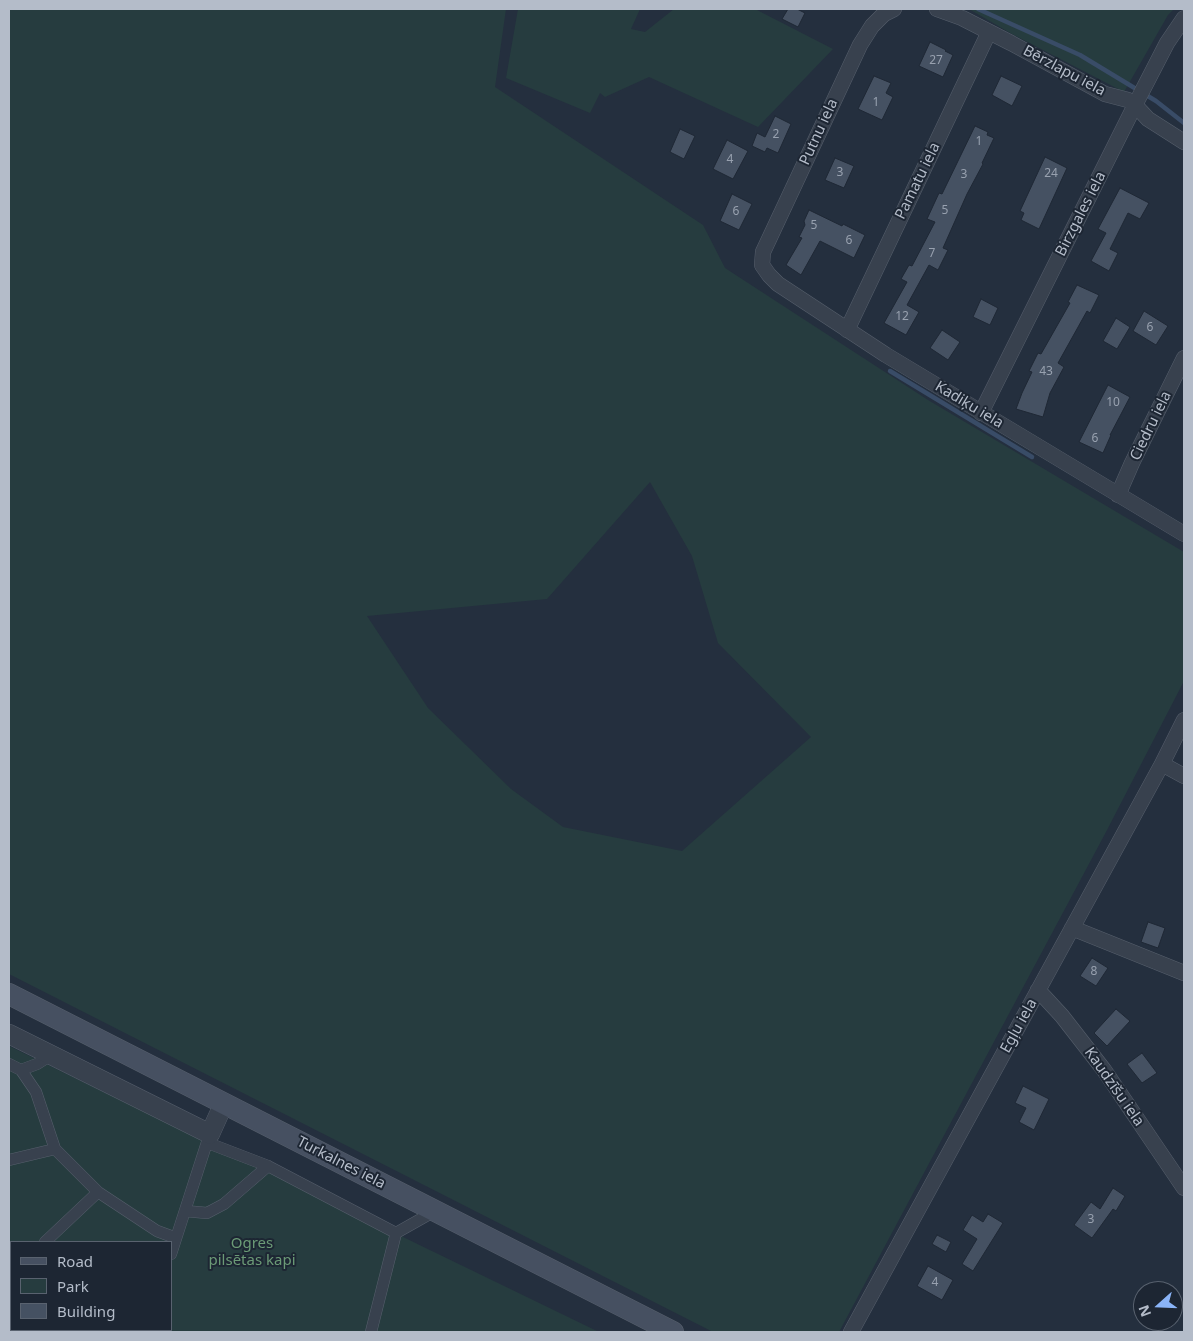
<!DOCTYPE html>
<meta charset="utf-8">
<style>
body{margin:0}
#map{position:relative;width:1193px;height:1341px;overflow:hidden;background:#242f3e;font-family:"Noto Sans",sans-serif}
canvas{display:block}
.frame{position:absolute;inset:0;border:10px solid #b4bcc9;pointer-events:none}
.legend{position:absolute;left:10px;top:1241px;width:162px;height:90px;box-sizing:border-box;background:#1d2633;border:1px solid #59626f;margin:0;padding:6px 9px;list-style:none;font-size:15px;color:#b4bcc9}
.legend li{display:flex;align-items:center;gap:10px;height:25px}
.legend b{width:25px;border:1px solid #59626f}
.north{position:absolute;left:1133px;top:1281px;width:50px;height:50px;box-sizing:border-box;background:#1d2633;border:1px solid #59626f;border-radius:50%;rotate:250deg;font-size:14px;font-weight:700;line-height:20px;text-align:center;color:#b4bcc9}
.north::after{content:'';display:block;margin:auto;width:18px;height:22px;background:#8ab4f8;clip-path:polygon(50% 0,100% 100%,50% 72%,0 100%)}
</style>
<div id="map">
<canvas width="1193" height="1341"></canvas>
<div class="frame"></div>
<ul class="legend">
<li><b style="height:6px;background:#465061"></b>Road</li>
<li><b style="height:14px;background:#263c3f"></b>Park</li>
<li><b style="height:14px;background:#455162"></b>Building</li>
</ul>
<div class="north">N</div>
</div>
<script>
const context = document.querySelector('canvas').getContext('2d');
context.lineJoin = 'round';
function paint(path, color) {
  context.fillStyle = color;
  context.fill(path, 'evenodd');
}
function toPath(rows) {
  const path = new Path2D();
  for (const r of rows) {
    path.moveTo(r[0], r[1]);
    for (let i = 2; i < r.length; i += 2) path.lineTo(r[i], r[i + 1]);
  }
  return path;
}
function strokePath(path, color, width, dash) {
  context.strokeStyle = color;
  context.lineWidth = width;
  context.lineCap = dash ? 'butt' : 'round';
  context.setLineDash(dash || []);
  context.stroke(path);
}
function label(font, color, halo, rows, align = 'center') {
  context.font = font + ' "Noto Sans",sans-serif';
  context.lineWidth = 4;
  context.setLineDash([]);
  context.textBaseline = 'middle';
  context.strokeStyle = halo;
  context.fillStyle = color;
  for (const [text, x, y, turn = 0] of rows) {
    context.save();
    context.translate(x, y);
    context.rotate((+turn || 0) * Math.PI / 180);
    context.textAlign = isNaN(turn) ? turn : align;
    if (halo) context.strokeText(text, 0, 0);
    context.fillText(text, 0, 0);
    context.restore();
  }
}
paint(toPath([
 [9,9,506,9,495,87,703,225,725,268,928,400,1184,552,1184,681,1106,832,839,1332,713,1332,9,974],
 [650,482,692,556,718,643,811,737,682,851,563,827,511,789,428,708,367,616,547,599],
 [518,9,640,9,631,29,645,32,674,9,755,9,833,49,758,127,649,77,605,97,600,93,590,113,506,78],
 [969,9,1174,9,1168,15,1124,92,1012,34],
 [9,1046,599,1332,9,1332],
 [11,1242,171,1242,171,1330,11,1330]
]), '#263c3f');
strokePath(toPath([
 [978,9,1080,55,1156,101,1184,123],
 [890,371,1032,457]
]), '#394c67', 4.5);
const building = toPath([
 [788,9,797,9,805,13,798,27,782,19,788,9],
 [930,42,946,50,945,51,953,55,943,77,919,66,930,42],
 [874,76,891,83,886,93,893,97,882,120,858,109,874,76],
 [1001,76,1022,86,1012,106,992,95,1001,76],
 [775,116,791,124,778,153,767,148,765,152,752,146,757,133,765,137,775,116],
 [975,126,988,132,987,135,994,138,982,163,983,164,967,194,943,248,948,250,938,270,929,265,907,305,919,312,906,335,884,323,907,282,901,279,909,265,912,266,935,222,927,219,939,193,942,194,975,126],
 [680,129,695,136,684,159,670,152,680,129],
 [727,140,748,151,733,179,713,169,727,140],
 [1045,157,1067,168,1039,229,1021,220,1024,213,1020,211,1045,157],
 [835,158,854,166,844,188,825,180,835,158],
 [1120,188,1149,203,1140,219,1128,213,1110,249,1118,253,1109,271,1091,261,1106,233,1098,229,1120,188],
 [732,194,752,204,739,230,720,221,732,194],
 [809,210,842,226,843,224,865,235,854,258,820,241,801,275,786,265,802,238,799,237,805,225,804,221,809,210],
 [1077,285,1099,295,1090,313,1087,311,1058,363,1064,367,1050,393,1043,417,1016,409,1022,393,1032,372,1029,371,1038,353,1041,354,1070,303,1068,302,1077,285],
 [981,299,998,308,990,325,973,317,981,299],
 [1144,311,1168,326,1156,345,1133,331,1144,311],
 [1116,318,1130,327,1117,349,1103,341,1116,318],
 [942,330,960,342,948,360,930,348,942,330],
 [1108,385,1130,397,1110,435,1111,435,1103,453,1079,442,1108,385],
 [1148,922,1165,928,1158,948,1141,942,1148,922],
 [1092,958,1108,968,1096,986,1080,976,1092,958],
 [1116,1009,1130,1021,1107,1046,1094,1033,1116,1009],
 [1142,1053,1157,1073,1142,1083,1127,1064,1142,1053],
 [1023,1086,1049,1099,1034,1130,1019,1122,1026,1108,1015,1103,1023,1086],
 [1113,1188,1125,1196,1116,1211,1113,1209,1092,1238,1074,1225,1091,1202,1100,1209,1113,1188],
 [988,1214,1003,1223,973,1271,962,1264,977,1239,963,1230,972,1215,983,1222,988,1214],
 [937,1235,951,1242,946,1252,932,1244,937,1235],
 [928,1266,953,1280,942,1300,917,1286,928,1266]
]);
paint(building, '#455162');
strokePath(building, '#1f2835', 1);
const pedestrian = toPath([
 [9,1064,21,1070,36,1092,55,1149,98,1192,157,1231,176,1238],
 [21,1070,37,1064,51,1055],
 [208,1143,268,1166,396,1233,435,1211],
 [9,1160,55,1149],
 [185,1211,207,1213,224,1204,268,1166],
 [45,1242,98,1192],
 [171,1254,209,1136],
 [9,1276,11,1274],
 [12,1330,16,1332],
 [144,1332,145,1330],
 [371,1332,396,1233]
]);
const minor = toPath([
 [894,9,884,14,872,26,860,45,763,252,762,265,769,275,778,284,886,355,1184,534],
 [937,9,962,18,1011,43,1105,94,1128,100,1135,105,1148,119,1184,142],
 [847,330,989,32],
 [981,413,1135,105,1167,43,1184,18],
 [1118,495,1132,463,1184,358],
 [1162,764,1184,776],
 [1072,928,1184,973],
 [1038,990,1062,1016,1104,1070,1184,1188],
 [851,1332,1162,764,1184,720]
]);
const tertiary = toPath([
 [9,1034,210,1134,224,1103]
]);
const secondary = toPath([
 [9,994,673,1332]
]);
strokePath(pedestrian, '#565f6c', 12);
strokePath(minor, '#565f6c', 16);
strokePath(tertiary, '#565f6c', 20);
strokePath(secondary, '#565f6c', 22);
strokePath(pedestrian, '#38414e', 11);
strokePath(minor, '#38414e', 15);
strokePath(tertiary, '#38414e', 19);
strokePath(secondary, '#465061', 21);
label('12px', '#98a1af', null, [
 ["27",936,61],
 ["1",876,103],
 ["2",776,135],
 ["1",979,142],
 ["4",730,160],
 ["3",840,173],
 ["24",1051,174],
 ["3",964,175],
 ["5",945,211],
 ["6",736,212],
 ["5",814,226],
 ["6",849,241],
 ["7",932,254],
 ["12",902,317],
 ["6",1150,328],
 ["43",1046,372],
 ["10",1113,403],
 ["6",1095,439],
 ["8",1094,972],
 ["3",1091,1220],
 ["4",935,1283]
]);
label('15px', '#b4bcc9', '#1d2633', [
 ["Bērzlapu iela",1064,71,28],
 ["Putnu iela",819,132,-65],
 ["Pamatu iela",918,181,-64],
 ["Birzgales iela",1081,214,-63],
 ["Kadiķu iela",969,405,31],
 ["Ciedru iela",1151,426,-64],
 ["Egļu iela",1019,1026,-61],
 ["Kaudzīšu iela",1114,1087,55],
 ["Turkalnes iela",341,1163,27]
]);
label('15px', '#6b9a76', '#1d2633', [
 ["Ogres",252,1244],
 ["pilsētas kapi",252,1261]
]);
</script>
